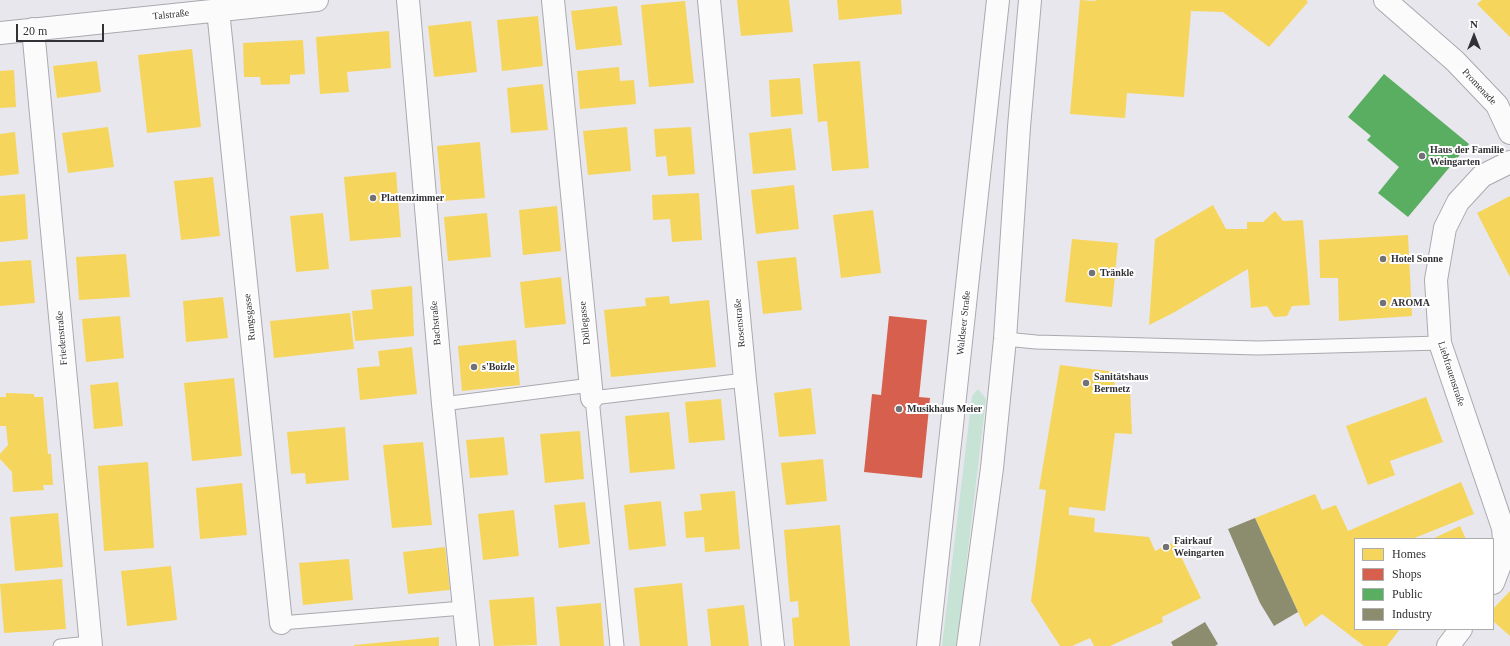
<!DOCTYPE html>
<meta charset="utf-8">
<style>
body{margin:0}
#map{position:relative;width:1510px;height:646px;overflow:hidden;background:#e8e7ed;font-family:Georgia,serif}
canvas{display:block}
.legend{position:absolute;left:1354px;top:538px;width:140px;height:92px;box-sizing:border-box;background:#fff;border:1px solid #adadae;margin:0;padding:5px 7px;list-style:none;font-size:12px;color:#323135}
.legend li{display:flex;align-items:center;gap:8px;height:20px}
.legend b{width:20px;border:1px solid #adadae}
.north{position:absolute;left:1454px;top:16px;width:40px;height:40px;-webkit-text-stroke:3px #fff;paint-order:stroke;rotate:0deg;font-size:11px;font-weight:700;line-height:16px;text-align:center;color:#323135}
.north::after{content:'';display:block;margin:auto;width:14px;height:18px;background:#323135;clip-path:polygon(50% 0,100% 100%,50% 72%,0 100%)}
.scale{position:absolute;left:16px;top:24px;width:88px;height:18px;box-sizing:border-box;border:2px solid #323135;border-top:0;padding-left:5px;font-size:12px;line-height:14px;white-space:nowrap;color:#323135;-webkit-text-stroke:3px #fff;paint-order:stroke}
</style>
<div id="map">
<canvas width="1510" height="646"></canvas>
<ul class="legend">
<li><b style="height:11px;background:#f6d55c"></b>Homes</li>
<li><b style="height:11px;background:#d6604d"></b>Shops</li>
<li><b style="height:11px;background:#5aae61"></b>Public</li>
<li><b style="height:11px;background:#8c8c6e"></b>Industry</li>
</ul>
<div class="north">N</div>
<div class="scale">20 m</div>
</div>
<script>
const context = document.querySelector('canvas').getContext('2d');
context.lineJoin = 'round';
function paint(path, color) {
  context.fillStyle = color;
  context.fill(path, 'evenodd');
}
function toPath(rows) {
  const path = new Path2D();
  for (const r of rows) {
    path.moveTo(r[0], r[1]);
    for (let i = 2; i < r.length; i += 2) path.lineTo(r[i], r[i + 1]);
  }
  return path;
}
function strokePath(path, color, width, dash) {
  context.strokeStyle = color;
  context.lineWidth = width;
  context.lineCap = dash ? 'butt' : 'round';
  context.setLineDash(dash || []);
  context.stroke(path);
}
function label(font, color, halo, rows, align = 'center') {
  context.font = font + ' Georgia,serif';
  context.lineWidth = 4;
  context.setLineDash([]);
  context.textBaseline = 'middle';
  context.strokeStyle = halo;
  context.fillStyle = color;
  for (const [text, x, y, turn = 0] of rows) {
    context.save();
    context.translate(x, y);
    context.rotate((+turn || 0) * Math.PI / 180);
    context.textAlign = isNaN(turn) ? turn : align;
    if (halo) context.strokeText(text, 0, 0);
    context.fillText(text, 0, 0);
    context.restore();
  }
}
paint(toPath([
 [978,389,986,399,959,626,956,646,942,646,972,396]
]), '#c6e3d5');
paint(toPath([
 [737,0,789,0,793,32,741,36],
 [837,0,901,0,902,14,839,20],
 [1080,0,1095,1,1096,0,1306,0,1308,2,1269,47,1223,12,1191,11,1184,97,1127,93,1125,118,1070,114],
 [1482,0,1510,0,1510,37,1477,4],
 [685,1,694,83,649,87,641,5],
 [617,6,622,45,576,50,571,11],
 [538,16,543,66,502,71,497,20],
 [471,21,477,72,434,77,428,26],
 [389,31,391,68,347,72,349,92,320,94,316,37],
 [303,40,305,74,290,75,290,84,261,85,260,77,244,77,243,43],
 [192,49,201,127,147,133,138,55],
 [97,61,101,92,57,98,53,66],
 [860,61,869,168,832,171,827,121,818,122,813,64],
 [619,67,620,81,634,80,636,104,580,109,577,71],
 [14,70,16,107,0,108,0,71],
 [800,78,803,114,771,117,769,80],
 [543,84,548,130,511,133,507,88],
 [108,127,114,167,68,173,62,133],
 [627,127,631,171,588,175,583,131],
 [691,127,695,174,668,176,666,156,656,157,654,129],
 [791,128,796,170,753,174,749,133],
 [15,132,19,174,0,176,0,134],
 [480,142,485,198,442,201,437,146],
 [396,172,401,237,350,241,344,177],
 [213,177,220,236,181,240,174,181],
 [794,185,799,229,756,234,751,190],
 [699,193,702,240,672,242,670,219,653,220,652,195],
 [25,194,28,239,0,242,0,196],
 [1510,196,1510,277,1477,213],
 [1213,205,1226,229,1247,229,1247,222,1263,222,1275,211,1283,221,1303,220,1310,305,1292,306,1287,316,1274,317,1267,306,1251,308,1248,269,1173,313,1149,325,1155,239],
 [557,206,561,251,523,255,519,210],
 [873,210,881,273,841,278,833,215],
 [323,213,329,269,296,272,290,216],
 [487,213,491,257,448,261,444,217],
 [1408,235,1412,316,1339,321,1338,278,1320,278,1319,240],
 [1072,239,1118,243,1112,307,1065,302],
 [126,254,130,297,79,300,76,257],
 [796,257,802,310,763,314,757,261],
 [31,260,35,303,0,306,0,262],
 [561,277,566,324,525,328,520,282],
 [412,286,414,336,355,341,352,311,373,309,371,290],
 [669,296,670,304,709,300,716,367,611,377,604,310,646,306,645,298],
 [223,297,228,338,186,342,183,301],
 [350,313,354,349,274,358,270,321],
 [120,316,124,358,86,362,82,319],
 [516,340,520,385,462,391,458,346],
 [412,347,417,394,360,400,357,368,380,366,378,351],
 [1060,365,1116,372,1114,388,1130,388,1132,434,1115,433,1105,511,1069,507,1069,515,1095,518,1094,532,1149,537,1155,551,1174,542,1201,598,1162,617,1163,622,1110,646,1094,646,1090,638,1072,646,1060,646,1031,601,1046,490,1039,489],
 [234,378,242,456,192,461,184,383],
 [118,382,123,426,94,429,90,385],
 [811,388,816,434,779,437,774,393],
 [6,393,34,394,34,397,43,397,48,454,51,454,53,485,43,485,44,490,13,492,12,472,0,459,0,454,8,445,6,426,0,426,0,397,6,397],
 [1426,397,1443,442,1390,461,1395,475,1368,485,1346,426],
 [721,399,725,440,689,443,685,402],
 [669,412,675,469,630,473,625,416],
 [345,427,349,480,306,484,305,473,291,474,287,432],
 [580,431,584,479,545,483,540,434],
 [504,437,508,475,470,478,466,440],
 [423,442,432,525,392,528,383,445],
 [823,459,827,501,786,505,781,463],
 [148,462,154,548,104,551,98,466],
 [1461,482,1474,514,1412,539,1355,539,1355,629,1400,629,1387,646,1364,646,1322,614,1305,627,1255,518,1315,494,1322,510,1336,505,1348,531],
 [242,483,247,535,200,539,196,488],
 [735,491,740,549,705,552,704,537,686,538,684,512,702,510,700,494],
 [661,501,666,546,629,550,624,505],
 [585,502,590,544,559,548,554,505],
 [514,510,519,556,483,560,478,514],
 [58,513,63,567,15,571,10,517],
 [840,525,850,646,794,646,792,618,799,617,798,601,790,602,784,530],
 [1460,526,1466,539,1432,539],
 [445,547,450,590,408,594,403,552],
 [349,559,353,600,303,605,299,563],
 [171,566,177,620,127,626,121,571],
 [62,579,66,629,4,633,0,584],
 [682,583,688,646,640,646,634,588],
 [1510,591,1510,636,1493,621,1493,609],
 [534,597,537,645,494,646,489,600],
 [601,603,604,646,560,646,556,607],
 [744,605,749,646,711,646,707,609],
 [439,637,439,646,354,646,354,645]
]), '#f6d55c');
paint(toPath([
 [889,316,927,320,919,397,930,398,922,478,864,472,872,394,881,395]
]), '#d6604d');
paint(toPath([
 [1384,74,1469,144,1408,217,1378,193,1399,167,1367,140,1371,136,1348,117]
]), '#5aae61');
paint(toPath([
 [1255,518,1298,612,1274,626,1260,603,1228,529],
 [1205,622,1218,644,1215,646,1173,646,1171,642]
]), '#8c8c6e');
const lane = toPath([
 [1005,339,1036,342,1258,348,1440,343],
 [443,404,591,385],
 [281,623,463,608],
 [60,646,90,643],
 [617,646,592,398,745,380]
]);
const street = toPath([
 [408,0,443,404,468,646],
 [553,0,592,398],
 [709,0,745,380,773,646],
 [1385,0,1455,61,1497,105,1510,133],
 [218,10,281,623],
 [33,29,91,646],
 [0,33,317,0],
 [1493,583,1505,552,1503,528,1440,343,1436,280,1445,228,1458,202,1482,176,1510,162],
 [1448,646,1461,629]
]);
const secondary = toPath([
 [928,646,998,0],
 [968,646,992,468,1005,339,1019,127,1030,0]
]);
strokePath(lane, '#aaa9ae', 15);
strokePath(street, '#aaa9ae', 24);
strokePath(secondary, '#aaa9ae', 24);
strokePath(lane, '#fcfbfc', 13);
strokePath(street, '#fcfbfc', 22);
strokePath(secondary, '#fcfbfc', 22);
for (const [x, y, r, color] of [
 [1422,156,4,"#727175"],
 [373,198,4,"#727175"],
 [1383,259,4,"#727175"],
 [1092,273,4,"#727175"],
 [1383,303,4,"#727175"],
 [474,367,4,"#727175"],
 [1086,383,4,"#727175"],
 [899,409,4,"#727175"],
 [1166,547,4,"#727175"]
]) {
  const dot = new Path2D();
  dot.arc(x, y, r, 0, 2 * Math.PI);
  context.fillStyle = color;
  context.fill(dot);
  strokePath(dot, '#fff', 1.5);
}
label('10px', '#323135', '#fff', [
 ["Talstraße",171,15,-6],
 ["Promenade",1479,87,47],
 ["Rungsgasse",250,317,-96],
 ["Bachstraße",436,323,-95],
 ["Döllegasse",585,323,-96],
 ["Rosenstraße",740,323,-95],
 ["Waldseer Straße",964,323,-84],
 ["Friedenstraße",62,338,-95],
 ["Liebfrauenstraße",1451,374,72]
]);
label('bold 10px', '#323135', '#fff', [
 ["Haus der Familie",1430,150],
 ["Weingarten",1430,162],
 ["Plattenzimmer",381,198],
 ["Hotel Sonne",1391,259],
 ["Tränkle",1100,273],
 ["AROMA",1391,303],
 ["s'Boizle",482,367],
 ["Sanitätshaus",1094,377],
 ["Bermetz",1094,389],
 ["Musikhaus Meier",907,409],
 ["Fairkauf",1174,541],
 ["Weingarten",1174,553]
], 'left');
</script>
